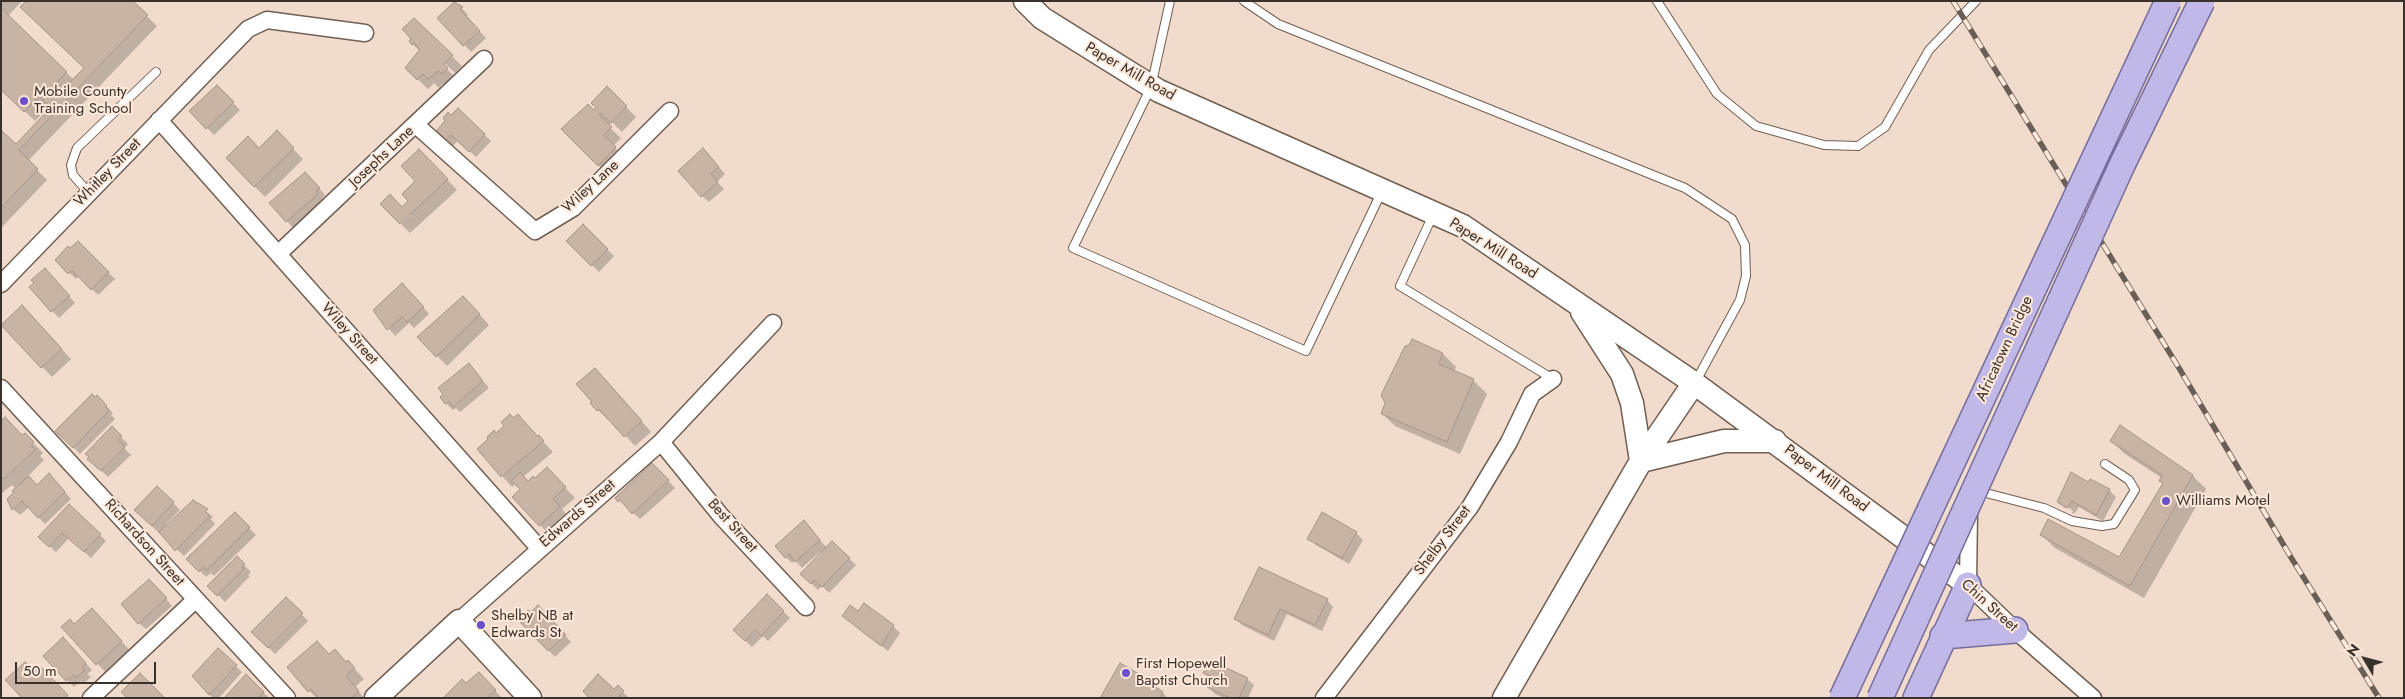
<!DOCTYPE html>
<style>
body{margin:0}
#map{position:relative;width:2405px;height:699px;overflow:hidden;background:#f0dbcc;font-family:Jost,sans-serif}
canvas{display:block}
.frame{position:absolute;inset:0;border:2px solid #39312b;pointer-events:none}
.north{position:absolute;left:2340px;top:634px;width:50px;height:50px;-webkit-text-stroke:4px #fde8d9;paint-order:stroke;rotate:307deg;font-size:14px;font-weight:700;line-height:20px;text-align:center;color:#39312b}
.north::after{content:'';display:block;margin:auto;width:18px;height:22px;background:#39312b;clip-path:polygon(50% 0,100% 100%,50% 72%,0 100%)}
.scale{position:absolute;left:15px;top:662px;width:141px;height:22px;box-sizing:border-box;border:2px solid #39312b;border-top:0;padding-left:6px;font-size:15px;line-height:18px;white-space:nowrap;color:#39312b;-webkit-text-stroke:4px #fde8d9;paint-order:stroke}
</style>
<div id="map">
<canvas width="2405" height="699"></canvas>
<div class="frame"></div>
<div class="north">N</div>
<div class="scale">50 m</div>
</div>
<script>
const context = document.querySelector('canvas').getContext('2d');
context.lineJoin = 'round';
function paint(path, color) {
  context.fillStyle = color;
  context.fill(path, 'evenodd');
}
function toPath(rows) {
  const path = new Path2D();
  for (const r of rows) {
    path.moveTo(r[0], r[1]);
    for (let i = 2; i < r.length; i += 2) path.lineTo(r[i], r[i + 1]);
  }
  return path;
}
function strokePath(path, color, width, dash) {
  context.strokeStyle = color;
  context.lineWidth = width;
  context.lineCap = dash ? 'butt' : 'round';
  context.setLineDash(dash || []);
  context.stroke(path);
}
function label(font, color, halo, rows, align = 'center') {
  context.font = font + ' Jost,sans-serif';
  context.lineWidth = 4;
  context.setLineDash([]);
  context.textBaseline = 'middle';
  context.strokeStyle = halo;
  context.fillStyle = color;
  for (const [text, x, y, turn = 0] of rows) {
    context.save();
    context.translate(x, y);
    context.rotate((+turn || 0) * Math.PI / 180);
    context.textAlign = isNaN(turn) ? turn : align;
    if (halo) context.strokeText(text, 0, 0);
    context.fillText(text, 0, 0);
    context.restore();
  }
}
paint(toPath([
 [1,1,22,1,8,16,74,80,85,68,131,1,157,26,28,161,47,180,1,228,1,131,16,146,53,107,50,105,35,121,1,88],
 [458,4,468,15,466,17,486,38,471,52,439,18],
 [414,19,462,66,455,73,445,63,443,65,457,79,444,86,442,84,439,88,434,83,428,89,406,68,420,51,410,42,413,39],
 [217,86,240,110,214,135,191,111],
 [607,88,636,117,622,132,612,122,608,126,621,138,613,146,625,158,608,175,563,129,598,108],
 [458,110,491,141,476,157,458,140,453,146,438,131],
 [277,132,303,159,265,197,227,158,259,150],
 [710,157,725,174,717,182,724,189,709,202,702,196],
 [429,160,457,190,410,233,401,224,411,215,402,208,410,201,417,181],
 [312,180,325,195,322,198,324,201,293,228,287,221],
 [583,226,614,256,599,272,568,241],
 [78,243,115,279,98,295,79,276,76,279,56,260],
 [51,276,75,303,59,318,31,288],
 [409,291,429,314,414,328,409,323,395,336,374,310],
 [473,307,489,325,447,366,419,337],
 [32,317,71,359,52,377,3,325],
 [1443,354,1456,367,1454,372,1473,380,1487,394,1460,454,1395,426,1382,413],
 [469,365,489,388,460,412,456,408,453,410,446,403],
 [605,379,651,432,635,446,609,418,608,420,598,410],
 [97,397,113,413,111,415,115,419,80,454,57,431],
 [518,415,553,452,523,477,528,482,535,480,547,469,575,498,562,509,569,517,550,535,540,525,522,489,516,483,512,487,478,449],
 [1,423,23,437,25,435,43,453,40,456,44,460,28,476,38,486,56,481,71,499,45,524,29,507,20,515,13,509,8,499,23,484,21,483,15,488,12,485,1,494],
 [2121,426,2193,476,2206,489,2144,598,2055,548,2042,535,2120,559,2164,484,2160,480,2162,478,2125,454,2111,441],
 [112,428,128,444,124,448,131,455,108,477,89,459],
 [652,465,675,488,640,519,617,498],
 [2091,480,2109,490,2116,497,2103,521,2079,507,2074,514,2072,513,2073,511,2065,505,2065,508,2059,502,2089,484],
 [157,487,180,510,166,524,167,526,193,501,213,517,211,519,215,524,184,556,142,517],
 [69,505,106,541,91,558,69,538,56,552,47,544],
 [235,514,256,535,214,576,211,573,206,577,188,559],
 [810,529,827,548,832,542,856,565,829,593,822,586,818,590,802,574,822,554,820,552,802,568,795,560,792,563,786,557],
 [1356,533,1363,540,1349,564,1316,545,1309,538],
 [237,558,251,572,248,575,250,576,225,602,209,586],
 [1260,568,1327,600,1333,607,1322,631,1287,614,1274,641,1242,625,1236,619],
 [156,587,172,606,146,629,139,623],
 [767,596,790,618,768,641,763,636,752,647,734,630],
 [286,599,308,621,275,654,253,632],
 [858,612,893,626,900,633,888,651,844,616],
 [545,614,571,642,555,657,522,622],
 [102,619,131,652,107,674,63,627],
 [70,646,92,670,87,674,91,677,84,683,81,681,74,687,45,656],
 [219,650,242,672,219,698,213,698,201,686],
 [329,655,348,662,364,679,355,687,364,698,316,698,289,668],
 [479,673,502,698,444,698,466,685],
 [1204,673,1247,679,1254,685,1248,698,1224,698,1215,694,1208,687,1212,680],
 [246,676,269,698,226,698],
 [1155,685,1168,698,1102,698],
 [618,687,629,698,591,698,614,690]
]), '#0003');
const building = toPath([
 [26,1,133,1,148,15,19,150,38,169,1,208,1,130,16,144,51,107,39,96,24,112,1,90,1,8,67,72,53,86,59,93,84,68,20,7,26,1],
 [454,2,463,7,460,9,480,31,463,46,437,18,454,2],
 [414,18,453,55,444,64,448,68,442,74,439,71,428,79,423,74,417,80,405,68,420,49,414,43,412,45,409,41,411,39,402,29,414,18],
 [217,85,234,102,206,129,189,111,217,85],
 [607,86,627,106,611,123,601,113,599,115,612,127,604,135,616,147,598,166,561,129,588,104,594,110,596,108,591,103,607,86],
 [458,108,485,134,469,152,451,135,446,140,436,131,445,121,443,118,448,112,451,115,458,108],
 [277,130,294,148,254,187,226,158,248,136,259,148,277,130],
 [703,148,719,167,711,174,718,182,701,197,678,171,703,148],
 [419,149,448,179,400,224,380,204,390,194,402,207,408,201,402,194,415,181,401,166,419,149],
 [305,172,320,188,316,191,318,194,286,222,269,203,305,172],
 [583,224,608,249,591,266,566,241,583,224],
 [78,241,109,272,91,290,72,270,68,274,55,260,68,246,70,248,78,241],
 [45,268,70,296,51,312,29,287,34,283,31,280,45,268],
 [402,283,424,307,407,322,402,317,387,330,373,310,402,283],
 [463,296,480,314,436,357,417,337,463,296],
 [22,305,62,349,41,368,1,325,22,305],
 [1412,339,1443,353,1439,364,1474,379,1447,442,1381,414,1385,403,1381,395,1405,346,1409,345,1412,339],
 [469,363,483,381,453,407,449,401,445,404,440,397,443,394,438,388,469,363],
 [595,368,642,421,624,437,599,409,597,411,590,403,592,402,576,384,595,368],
 [92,394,95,397,97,395,107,406,106,407,109,411,73,448,55,431,92,394],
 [510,414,513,418,518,414,537,436,539,435,544,441,501,477,477,449,488,439,487,437,494,430,496,433,504,426,501,422,510,414],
 [5,417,22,435,25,433,34,442,31,445,35,450,4,479,1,476,1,421,5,417],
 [2120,425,2193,475,2130,586,2040,535,2048,519,2119,557,2163,483,2159,481,2162,475,2110,441,2120,425],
 [112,426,122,436,118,440,125,447,101,471,87,459,89,457,85,454,112,426],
 [652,463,669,480,632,514,620,500,618,502,615,498,652,463],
 [547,467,566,487,553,499,560,506,539,526,512,497,520,489,511,481,520,472,528,481,533,476,535,478,547,467],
 [2071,472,2088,482,2090,479,2110,489,2096,515,2072,501,2067,508,2057,502,2071,472],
 [49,473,65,492,38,518,22,501,12,510,7,499,14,492,12,491,29,476,37,485,49,473],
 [157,486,174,502,152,526,134,510,157,486],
 [193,500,208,509,205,512,210,516,175,551,159,532,193,500],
 [69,504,101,534,84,552,62,533,49,547,38,537,69,504],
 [235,512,250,527,207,570,203,567,199,572,186,559,235,512],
 [1322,512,1357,532,1342,558,1307,539,1322,512],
 [804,520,820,540,795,562,789,554,785,558,775,546,804,520],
 [832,541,850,558,822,587,814,580,811,584,800,574,832,541],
 [237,556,245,564,242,567,244,569,217,596,207,586,237,556],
 [1259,567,1328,599,1315,625,1280,609,1268,635,1234,619,1259,567],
 [149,579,167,598,138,624,121,604,149,579],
 [767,594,784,611,761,636,755,630,745,641,733,630,767,594],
 [286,597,303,613,268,648,251,632,286,597],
 [864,603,894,625,881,646,842,616,850,605,858,611,864,603],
 [538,605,566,635,548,651,520,622,528,610,531,612,538,605],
 [92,608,122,641,96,665,61,627,70,619,74,624,92,608],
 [63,637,86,663,82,667,85,670,76,678,74,675,66,681,43,656,63,637],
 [317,641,329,654,335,649,346,662,348,660,355,668,346,676,359,691,351,698,319,698,311,689,308,692,287,667,317,641],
 [218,648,237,665,209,695,192,676,218,648],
 [1209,660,1248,678,1239,698,1230,698,1207,687,1212,677,1203,673,1209,660],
 [25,662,34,671,40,666,68,695,66,698,22,698,5,680,25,662],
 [1120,663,1156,684,1154,686,1163,692,1160,698,1100,698,1120,663],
 [479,672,496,690,487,698,443,698,462,679,466,683,479,672],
 [140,673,165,698,127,698,121,692,140,673],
 [246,674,264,692,258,698,224,698,246,674],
 [598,674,614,689,618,685,624,691,618,698,589,698,583,691,598,674]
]);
paint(building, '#c8b4a5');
strokePath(building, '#a89486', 1);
const lane = toPath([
 [1170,1,1151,87,1073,248,1306,351,1382,191],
 [1244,1,1278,24,1685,188,1732,219,1745,245,1746,276,1740,300,1696,381],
 [1657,1,1717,94,1756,126,1824,145,1858,146,1885,127,1929,50,1976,1],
 [89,193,73,175,71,165,77,148,156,72],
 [1433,215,1400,286,1553,379],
 [1978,491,2044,508,2072,521,2102,526,2114,524,2135,490,2129,480,2105,464]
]);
const street = toPath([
 [159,120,539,548],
 [416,125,535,231,573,208,670,111],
 [278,254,484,59],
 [1,284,248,29,267,20,365,33],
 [1,388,287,698],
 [661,442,721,516,806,607],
 [1969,511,1968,585,2015,630,2093,698],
 [459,621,661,442,773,323],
 [91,698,195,600],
 [1324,698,1470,507,1509,442,1532,394,1553,379]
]);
const secondary = toPath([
 [1025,1,1042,18,1159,91,1463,226,1694,383,1968,585],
 [1582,312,1622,374,1632,403,1641,461,1724,441,1775,441],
 [376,698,459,621,530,698],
 [1504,698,1641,461,1694,383]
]);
const primary = toPath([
 [1943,636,2015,630],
 [1916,698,1968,585]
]);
strokePath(lane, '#715f52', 10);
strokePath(street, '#715f52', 19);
strokePath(secondary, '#715f52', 25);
strokePath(primary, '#756c9b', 28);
strokePath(lane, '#fff', 8);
strokePath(street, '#fff', 16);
strokePath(secondary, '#fff', 22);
strokePath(primary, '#c0b9e7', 25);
const rail = toPath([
 [1953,1,2179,368,2292,559,2379,698]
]);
strokePath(rail, '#6a5f56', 5.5);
strokePath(rail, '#fde8d9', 4, [11]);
const primaryBridge = toPath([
 [1842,698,2168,1],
 [1880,698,2122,165,2202,1]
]);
strokePath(primaryBridge, '#756c9b', 28, []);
strokePath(primaryBridge, '#c0b9e7', 25);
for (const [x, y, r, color] of [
 [24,101,5,"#6c50c9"],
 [2166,501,5,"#6c50c9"],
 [481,625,5,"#6c50c9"],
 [1126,673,5,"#6c50c9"]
]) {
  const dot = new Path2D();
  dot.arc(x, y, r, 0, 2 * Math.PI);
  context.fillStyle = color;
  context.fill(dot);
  strokePath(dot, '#fde8d9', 2);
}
label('15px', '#39312b', '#fde8d9', [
 ["Paper Mill Road",1130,72,30],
 ["Josephs Lane",382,157,-43],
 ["Whitley Street",108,173,-46],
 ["Wiley Lane",591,187,-42],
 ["Paper Mill Road",1493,249,32],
 ["Wiley Street",349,334,48],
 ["Africatown Bridge",2005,349,-65],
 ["Paper Mill Road",1826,479,37],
 ["Edwards Street",578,514,-41],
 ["Best Street",732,526,48],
 ["Shelby Street",1443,541,-53],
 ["Richardson Street",144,543,48],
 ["Chin Street",1989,606,42]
]);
label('15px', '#39312b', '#fde8d9', [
 ["Mobile County",34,92],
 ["Training School",34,109],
 ["Williams Motel",2176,501],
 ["Shelby NB at",491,616],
 ["Edwards St",491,633],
 ["First Hopewell",1136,664],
 ["Baptist Church",1136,681]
], 'left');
</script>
